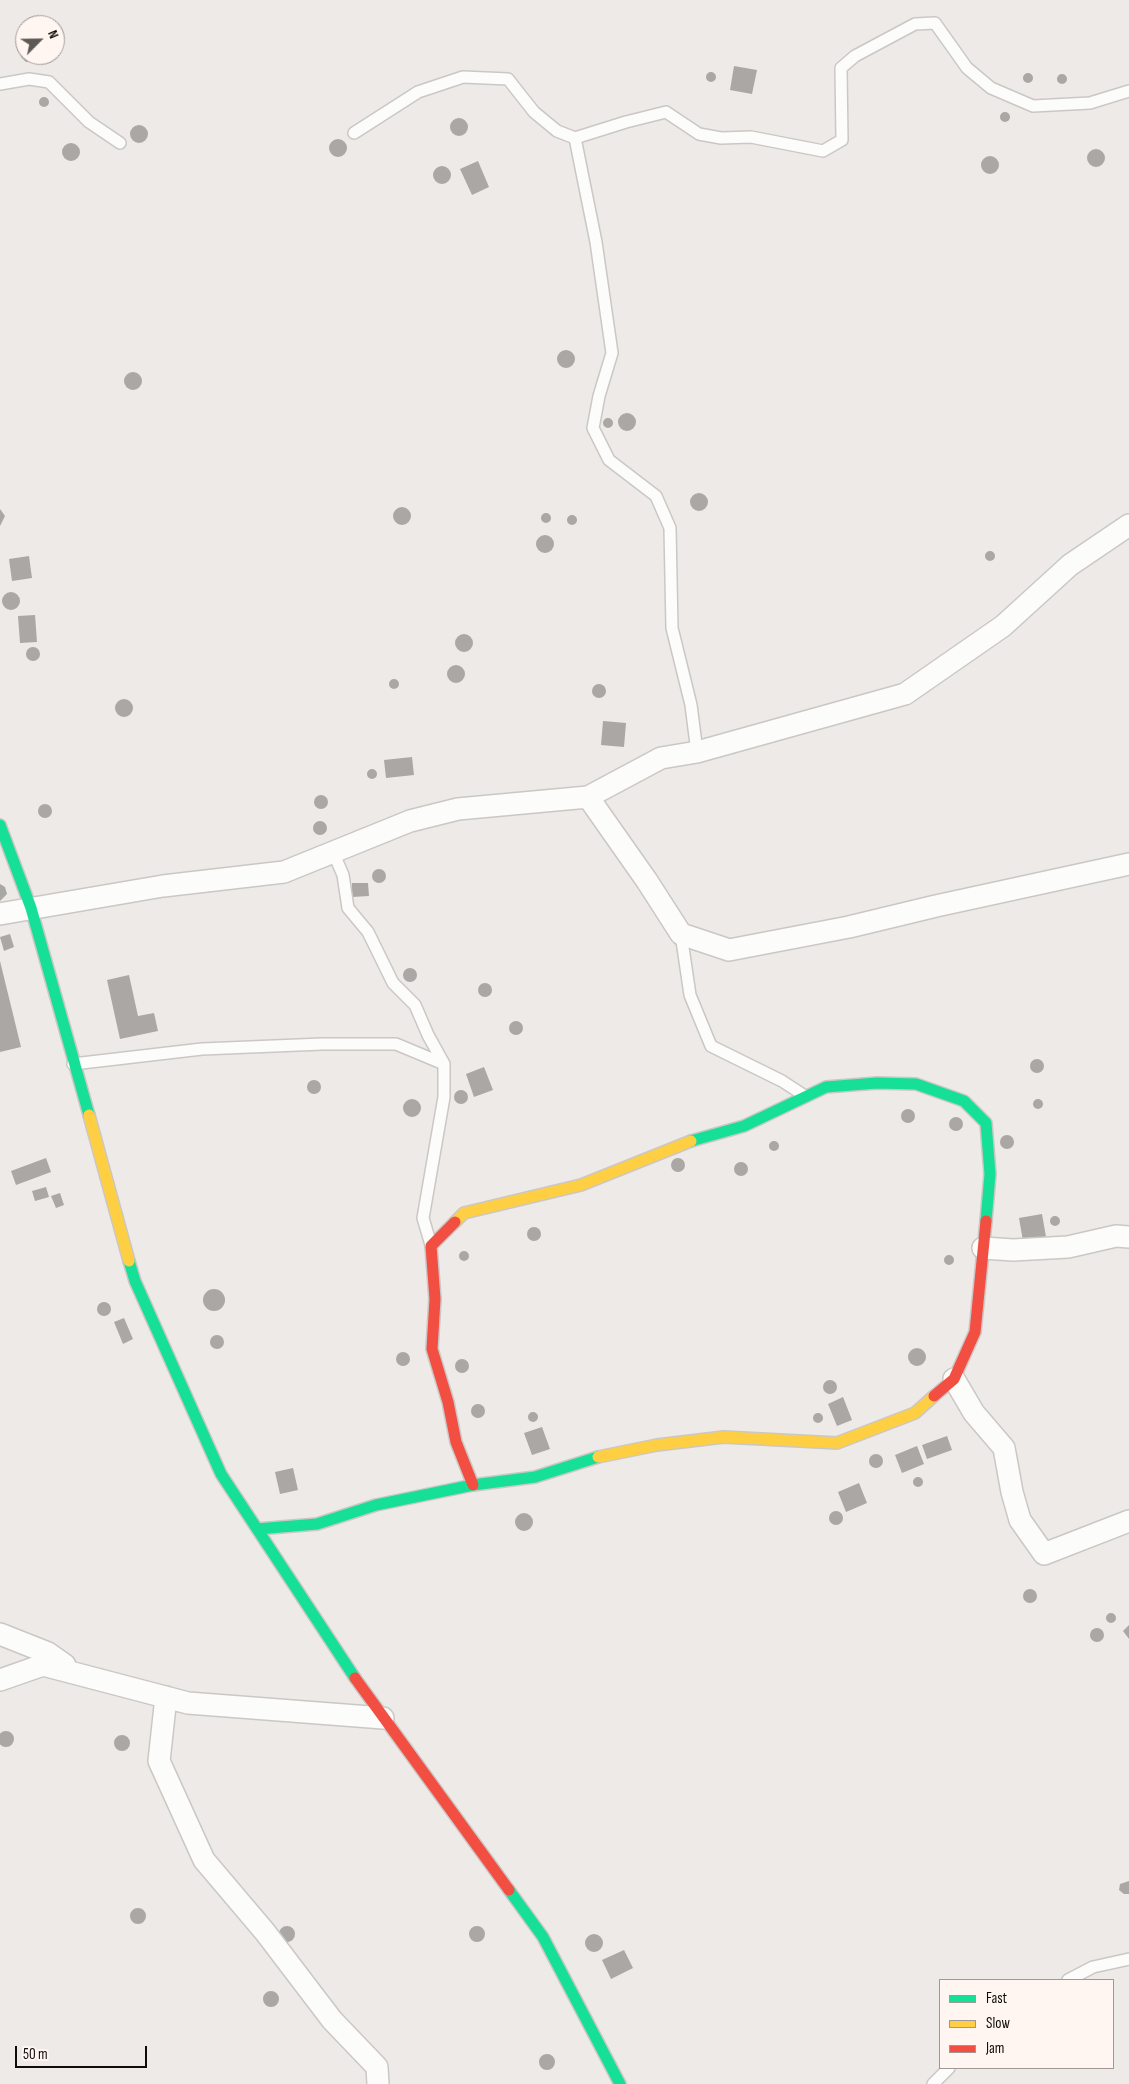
<!DOCTYPE html>
<style>
body{margin:0}
#map{position:relative;width:1129px;height:2084px;overflow:hidden;background:#eeeae7;font-family:"Sofia Sans Condensed",sans-serif}
canvas{display:block}
.legend{position:absolute;left:939px;top:1979px;width:175px;height:90px;box-sizing:border-box;background:#fff6f1;border:1px solid #9f9894;margin:0;padding:6px 9px;list-style:none;font-size:15px;color:#0e0b09}
.legend li{display:flex;align-items:center;gap:10px;height:25px}
.legend b{width:25px;border:1px solid #9f9894}
.north{position:absolute;left:15px;top:15px;width:50px;height:50px;box-sizing:border-box;background:#fff6f1;border:1px solid #9f9894;border-radius:50%;rotate:67deg;font-size:14px;font-weight:700;line-height:20px;text-align:center;color:#0e0b09}
.north::after{content:'';display:block;margin:auto;width:18px;height:22px;background:#5c5957;clip-path:polygon(50% 0,100% 100%,50% 72%,0 100%)}
.scale{position:absolute;left:15px;top:2046px;width:132px;height:22px;box-sizing:border-box;border:2px solid #0e0b09;border-top:0;padding-left:6px;font-size:15px;line-height:18px;white-space:nowrap;color:#0e0b09;-webkit-text-stroke:4px #fff6f1;paint-order:stroke}
</style>
<div id="map">
<canvas width="1129" height="2084"></canvas>
<ul class="legend">
<li><b style="height:6px;background:#16e098"></b>Fast</li>
<li><b style="height:6px;background:#ffcf43"></b>Slow</li>
<li><b style="height:6px;background:#f24e42"></b>Jam</li>
</ul>
<div class="north">N</div>
<div class="scale">50 m</div>
</div>
<script>
const context = document.querySelector('canvas').getContext('2d');
context.lineJoin = 'round';
function paint(path, color) {
  context.fillStyle = color;
  context.fill(path, 'evenodd');
}
function toPath(rows) {
  const path = new Path2D();
  for (const r of rows) {
    if (r.length === 3) {
      path.moveTo(r[0] + r[2], r[1]);
      path.arc(r[0], r[1], r[2], 0, 2 * Math.PI);
      continue;
    }
    path.moveTo(r[0], r[1]);
    for (let i = 2; i < r.length; i += 2) path.lineTo(r[i], r[i + 1]);
  }
  return path;
}
function strokePath(path, color, width, dash) {
  context.strokeStyle = color;
  context.lineWidth = width;
  context.lineCap = dash ? 'butt' : 'round';
  context.setLineDash(dash || []);
  context.stroke(path);
}
paint(toPath([
 [25,45,25,55,38,55,33,61,26,62,21,57,20,50],
 [734,66,757,70,752,94,730,90],
 [711,77,5],
 [1028,78,5],
 [1062,79,5],
 [44,102,5],
 [1005,117,5],
 [459,127,9],
 [139,134,9],
 [338,148,9],
 [71,152,9],
 [1096,158,9],
 [990,165,9],
 [478,161,489,187,472,195,460,169],
 [442,175,9],
 [566,359,9],
 [133,381,9],
 [627,422,9],
 [608,423,5],
 [699,502,9],
 [402,516,9],
 [0,509,5,516,0,526],
 [546,518,5],
 [572,520,5],
 [545,544,9],
 [990,556,5],
 [29,556,32,578,12,581,9,559],
 [11,601,9],
 [35,615,37,642,20,643,18,616],
 [464,643,9],
 [33,654,7],
 [456,674,9],
 [394,684,5],
 [599,691,7],
 [124,708,9],
 [603,721,626,723,624,747,601,745],
 [412,757,414,775,386,778,384,760],
 [372,774,5],
 [321,802,7],
 [45,811,7],
 [320,828,7],
 [379,876,7],
 [352,883,368,883,369,896,352,897],
 [0,884,5,887,7,894,0,901],
 [10,934,14,947,4,951,0,937],
 [0,961,21,1047,0,1052],
 [410,975,7],
 [129,975,138,1016,154,1013,158,1031,120,1039,107,980],
 [485,990,7],
 [516,1028,7],
 [1037,1066,7],
 [484,1067,493,1090,474,1097,466,1074],
 [314,1087,7],
 [461,1097,7],
 [1038,1104,5],
 [412,1108,9],
 [908,1116,7],
 [956,1124,7],
 [1007,1142,7],
 [774,1146,5],
 [678,1165,7],
 [46,1158,51,1172,16,1185,11,1171],
 [741,1169,7],
 [46,1187,49,1197,35,1201,32,1191],
 [60,1193,64,1205,56,1208,51,1196],
 [1042,1214,1046,1237,1023,1241,1019,1218],
 [1055,1221,5],
 [534,1234,7],
 [464,1256,5],
 [949,1260,5],
 [214,1300,11],
 [104,1309,7],
 [124,1318,133,1339,123,1344,114,1322],
 [217,1342,7],
 [917,1357,9],
 [403,1359,7],
 [462,1366,7],
 [830,1387,7],
 [843,1397,852,1420,837,1426,828,1404],
 [478,1411,7],
 [533,1417,5],
 [818,1418,5],
 [542,1427,550,1449,532,1455,524,1433],
 [947,1436,952,1450,927,1459,922,1445],
 [917,1446,924,1464,902,1473,895,1455],
 [876,1461,7],
 [293,1468,298,1490,280,1494,275,1472],
 [918,1482,5],
 [859,1483,867,1503,846,1512,838,1492],
 [836,1518,7],
 [524,1522,9],
 [1030,1596,7],
 [1111,1618,5],
 [1129,1625,1129,1639,1123,1631],
 [1097,1635,7],
 [6,1739,8],
 [122,1743,8],
 [1129,1881,1129,1894,1124,1894,1119,1890,1120,1884],
 [138,1916,8],
 [477,1934,8],
 [287,1934,8],
 [594,1943,9],
 [624,1950,633,1968,611,1979,602,1960],
 [271,1999,8],
 [547,2062,8]
]), '#aaa7a4');
const lane = toPath([
 [0,84,29,79,49,82,89,122,120,143],
 [354,133,418,92,463,77,508,79,534,112,557,131,575,138,626,122,666,112,699,134,721,138,751,137,823,151,842,140,841,68,855,56,915,24,935,23,967,68,991,88,1033,106,1090,103,1129,91],
 [575,138,596,242,612,353,599,396,593,428,609,460,656,496,670,528,672,628,691,705,697,752],
 [333,852,343,875,348,908,368,932,393,983,415,1005,428,1035,444,1064,444,1097,423,1218,431,1245],
 [681,934,690,995,711,1046,782,1081,805,1096],
 [73,1064,202,1049,322,1044,396,1044,444,1064],
 [1068,1980,1093,1967,1129,1959],
 [933,2084,949,2068]
]);
const street = toPath([
 [588,797,647,881,681,934,729,950,849,927,936,906,1129,864],
 [0,914,163,886,284,872,410,821,458,809,588,797,661,758,697,752,905,694,1003,626,1070,565,1129,525],
 [983,1248,1013,1250,1068,1247,1116,1236,1129,1237],
 [954,1379,974,1413,1004,1448,1012,1492,1020,1520,1044,1554,1129,1521],
 [0,1634,48,1653,65,1665],
 [0,1680,43,1665,188,1703,383,1718],
 [166,1697,159,1761,204,1860,265,1932,332,2020,377,2067,378,2084]
]);
const fast = toPath([
 [0,825,31,908,89,1115],
 [691,1141,744,1126,826,1087,877,1083,916,1084,964,1101,986,1123,990,1174,986,1221],
 [129,1261,135,1281,221,1474,355,1678],
 [257,1529,317,1524,376,1505,473,1485,535,1477,598,1457],
 [509,1890,543,1937,620,2084]
]);
const slow = toPath([
 [89,1115,129,1261],
 [455,1222,464,1213,581,1185,691,1141],
 [598,1457,657,1445,724,1437,837,1443,915,1413,934,1396]
]);
const jam = toPath([
 [455,1222,431,1246,435,1299,432,1349,448,1402,456,1442,473,1485],
 [934,1396,954,1379,975,1332,986,1221],
 [355,1678,509,1890]
]);
strokePath(lane, '#cbc7c5', 14);
strokePath(street, '#cbc7c5', 24);
strokePath(fast, '#cbc7c5', 14);
strokePath(slow, '#cbc7c5', 14);
strokePath(jam, '#cbc7c5', 14);
strokePath(lane, '#fcfcfb', 11);
strokePath(street, '#fcfcfb', 21);
strokePath(fast, '#16e098', 11);
strokePath(slow, '#ffcf43', 11);
strokePath(jam, '#f24e42', 11);
</script>
